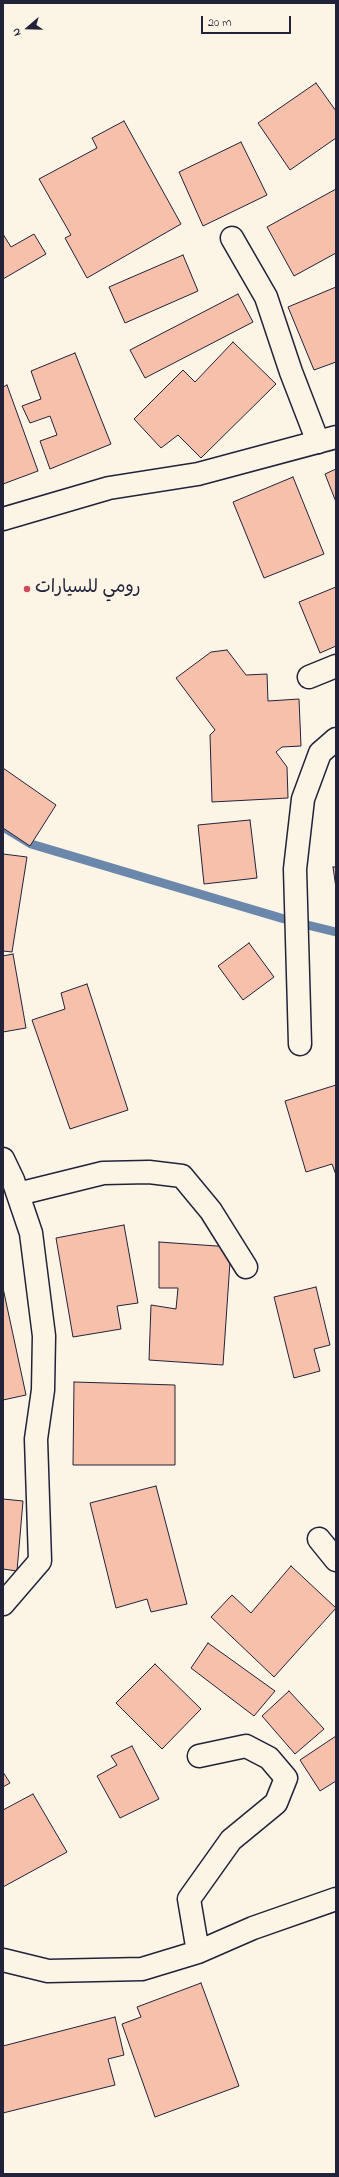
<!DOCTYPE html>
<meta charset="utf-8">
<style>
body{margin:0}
#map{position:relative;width:339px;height:2177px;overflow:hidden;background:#fcf5e5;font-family:"Indie Flower",sans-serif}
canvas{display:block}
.frame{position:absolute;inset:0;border:4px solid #22223b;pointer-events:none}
.north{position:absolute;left:8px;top:8px;width:40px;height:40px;-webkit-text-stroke:3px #fcf5e5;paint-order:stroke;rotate:250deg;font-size:11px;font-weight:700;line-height:16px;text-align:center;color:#22223b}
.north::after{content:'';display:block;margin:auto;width:14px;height:18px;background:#22223b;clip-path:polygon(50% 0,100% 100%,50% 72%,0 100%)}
.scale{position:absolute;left:201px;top:16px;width:90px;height:18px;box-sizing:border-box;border:2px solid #22223b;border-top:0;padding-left:5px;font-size:12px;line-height:14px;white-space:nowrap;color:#22223b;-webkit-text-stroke:3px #fcf5e5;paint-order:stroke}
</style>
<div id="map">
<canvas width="339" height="2177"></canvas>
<div class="frame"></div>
<div class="north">N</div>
<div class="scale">20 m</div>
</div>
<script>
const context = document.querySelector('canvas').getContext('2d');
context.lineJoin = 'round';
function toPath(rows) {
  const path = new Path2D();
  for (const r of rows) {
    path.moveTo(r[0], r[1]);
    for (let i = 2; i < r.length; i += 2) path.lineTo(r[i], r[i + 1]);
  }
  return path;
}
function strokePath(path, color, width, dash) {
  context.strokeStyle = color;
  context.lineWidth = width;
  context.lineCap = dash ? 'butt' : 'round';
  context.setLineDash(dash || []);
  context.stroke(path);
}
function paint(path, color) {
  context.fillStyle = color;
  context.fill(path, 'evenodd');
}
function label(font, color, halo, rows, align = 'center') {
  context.font = font + ' "Indie Flower","Playpen Sans Arabic",sans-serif';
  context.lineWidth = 4;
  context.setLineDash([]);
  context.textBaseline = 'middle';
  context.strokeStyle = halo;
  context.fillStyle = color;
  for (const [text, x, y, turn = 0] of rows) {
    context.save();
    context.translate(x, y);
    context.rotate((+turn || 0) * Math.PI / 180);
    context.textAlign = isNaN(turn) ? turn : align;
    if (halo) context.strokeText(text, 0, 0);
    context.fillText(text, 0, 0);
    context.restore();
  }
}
strokePath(toPath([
 [3,827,31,844,291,921,336,932]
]), '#6c87ac', 9);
const building = toPath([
 [316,83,336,111,336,138,290,170,258,123,316,83],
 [124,121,181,224,87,278,65,238,71,235,39,179,97,148,92,138,124,121],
 [241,142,267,195,203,226,179,172,241,142],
 [336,189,336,253,294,276,267,227,336,189],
 [3,234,11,247,34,234,46,254,3,279,3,234],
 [183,255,198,291,125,323,109,287,183,255],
 [336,287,336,362,314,370,288,307,336,287],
 [238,294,253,322,145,378,130,350,238,294],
 [233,342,276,384,201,458,178,435,161,448,134,419,183,370,195,382,233,342],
 [75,353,111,444,50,469,40,441,57,435,50,416,30,423,22,406,41,399,31,371,75,353],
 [7,385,38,471,3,484,3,387,7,385],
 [336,469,336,502,325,474,336,469],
 [293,477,324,554,264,578,233,502,293,477],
 [336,587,336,646,320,653,299,602,336,587],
 [227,650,246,675,267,674,268,701,299,699,301,746,282,747,276,752,287,767,288,798,212,802,210,735,215,730,176,678,211,652,227,650],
 [3,768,56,805,30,846,3,828,3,768],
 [250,820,257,878,204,884,198,825,250,820],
 [3,854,27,857,12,952,3,951,3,854],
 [333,867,336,867,336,888,333,867],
 [249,943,274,977,243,1000,218,966,249,943],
 [13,954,26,1028,3,1032,3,956,13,954],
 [87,984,128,1110,70,1129,32,1020,65,1009,61,993,87,984],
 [336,1085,336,1175,332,1164,306,1172,285,1101,336,1085],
 [124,1225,138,1303,117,1306,121,1329,73,1337,56,1238,124,1225],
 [159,1242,231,1247,223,1365,149,1360,151,1305,176,1309,178,1288,159,1288,159,1242],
 [316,1287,330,1345,314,1349,320,1371,294,1378,274,1297,316,1287],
 [3,1288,26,1395,3,1400,3,1288],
 [74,1382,175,1385,175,1465,73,1465,74,1382],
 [156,1486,187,1604,151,1612,147,1599,116,1608,90,1503,156,1486],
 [3,1499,23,1501,17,1571,3,1569,3,1499],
 [291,1566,336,1608,274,1677,211,1617,232,1595,251,1613,291,1566],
 [208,1643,275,1691,254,1716,191,1668,208,1643],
 [155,1664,201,1709,162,1749,116,1703,155,1664],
 [289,1691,324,1729,295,1754,262,1716,289,1691],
 [336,1736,336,1781,320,1791,300,1760,336,1736],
 [132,1746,159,1799,120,1818,97,1776,117,1765,111,1756,132,1746],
 [3,1772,10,1783,3,1787,3,1772],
 [33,1794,67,1852,3,1887,3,1810,33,1794],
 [201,1983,239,2086,155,2117,122,2024,141,2017,137,2007,201,1983],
 [115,2017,124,2055,108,2059,115,2085,3,2113,3,2046,115,2017]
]);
paint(building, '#f7c0aa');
strokePath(building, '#22223b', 1);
const street = toPath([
 [232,238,266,297,291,372,318,442],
 [309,677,336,666],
 [300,1044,295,869,303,799,320,753,336,739],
 [3,1159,13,1180,31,1233,44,1336,43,1390,36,1439,40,1561,3,1604],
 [18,1194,103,1173,149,1172,182,1176,211,1211,246,1267],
 [319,1539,336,1560],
 [198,1952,189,1899,231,1840,276,1803,286,1778,269,1758,246,1746,199,1756],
 [3,1960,48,1971,142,1969,198,1952,253,1928,336,1899]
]);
const secondary = toPath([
 [3,519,109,488,198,474,336,437]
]);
strokePath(street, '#22223b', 25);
strokePath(secondary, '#22223b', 25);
strokePath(street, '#fcf5e5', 22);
strokePath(secondary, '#fcf5e5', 22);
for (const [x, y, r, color] of [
 [27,589,4,"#d1495b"]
]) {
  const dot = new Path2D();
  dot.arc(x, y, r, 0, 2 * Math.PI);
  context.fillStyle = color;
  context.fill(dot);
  strokePath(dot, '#fcf5e5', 1.5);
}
label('18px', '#22223b', '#fcf5e5', [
 ["رومي للسيارات",35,589]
], 'left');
</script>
